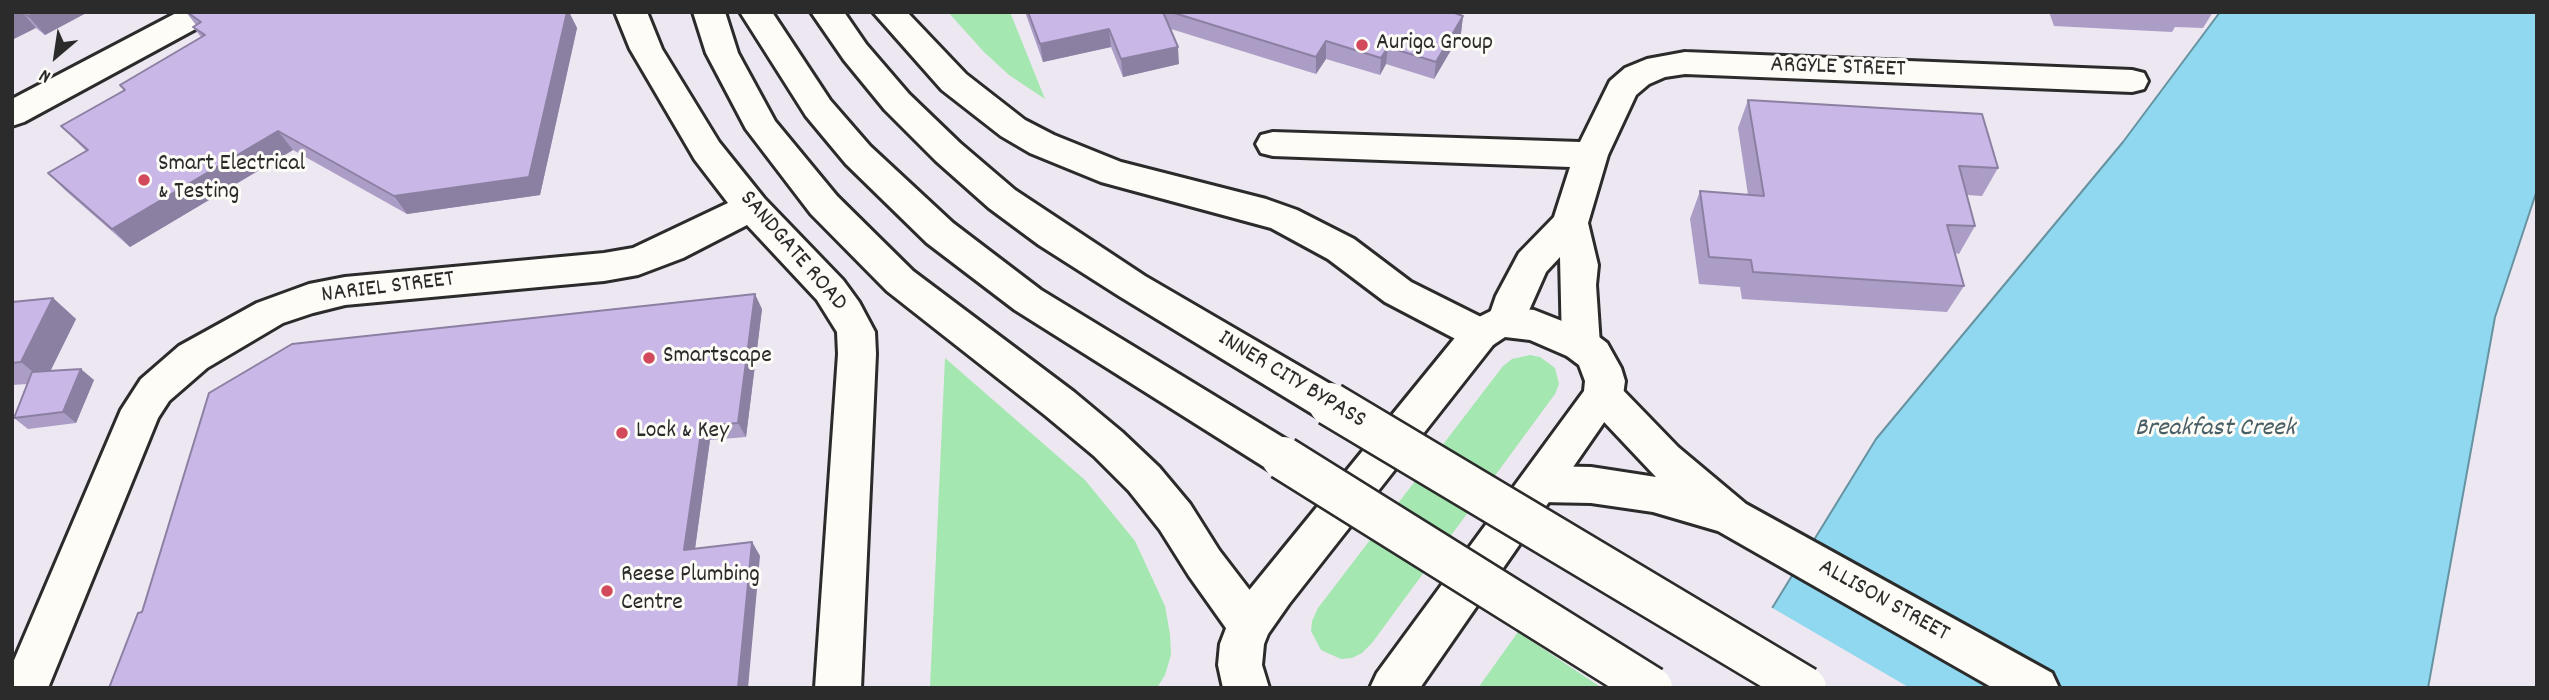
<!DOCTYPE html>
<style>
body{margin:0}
#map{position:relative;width:2549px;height:700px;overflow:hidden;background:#ede7f2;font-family:Dekko,sans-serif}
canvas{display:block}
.frame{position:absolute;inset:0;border:14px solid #2b2b2b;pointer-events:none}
.north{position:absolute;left:21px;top:21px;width:70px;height:70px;-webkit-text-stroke:5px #fdfcf7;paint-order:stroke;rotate:209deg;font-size:19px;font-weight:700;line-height:28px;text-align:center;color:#2b2b2b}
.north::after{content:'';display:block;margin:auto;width:24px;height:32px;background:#2b2b2b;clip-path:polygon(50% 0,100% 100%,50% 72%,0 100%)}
</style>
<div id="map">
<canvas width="2549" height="700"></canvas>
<div class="frame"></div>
<div class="north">N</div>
</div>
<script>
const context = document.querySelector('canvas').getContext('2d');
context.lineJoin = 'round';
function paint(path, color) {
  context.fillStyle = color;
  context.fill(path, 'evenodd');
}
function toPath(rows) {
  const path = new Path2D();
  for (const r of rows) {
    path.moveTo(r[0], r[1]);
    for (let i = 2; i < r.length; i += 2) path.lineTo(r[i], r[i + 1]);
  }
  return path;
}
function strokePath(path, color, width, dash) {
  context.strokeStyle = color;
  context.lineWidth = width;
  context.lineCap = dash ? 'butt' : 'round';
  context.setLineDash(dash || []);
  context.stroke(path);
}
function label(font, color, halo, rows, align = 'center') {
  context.font = font + ' Dekko,sans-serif';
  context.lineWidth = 6;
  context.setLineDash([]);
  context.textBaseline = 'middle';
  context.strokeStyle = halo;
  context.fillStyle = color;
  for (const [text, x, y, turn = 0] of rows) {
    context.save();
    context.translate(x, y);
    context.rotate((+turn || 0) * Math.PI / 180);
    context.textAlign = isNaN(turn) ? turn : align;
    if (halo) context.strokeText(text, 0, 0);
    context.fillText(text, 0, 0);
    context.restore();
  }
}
paint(toPath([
 [948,12,1010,12,1045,99,1009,75,983,51],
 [1530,355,1540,357,1555,368,1559,384,1555,394,1372,643,1362,653,1352,658,1341,659,1321,650,1311,631,1312,621,1318,608,1503,366,1512,359],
 [945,358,1085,480,1135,541,1165,606,1170,634,1171,655,1165,675,1157,688,930,688],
 [1518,632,1602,688,1478,688]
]), '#a5e7b0');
const water = toPath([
 [2220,12,2537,12,2537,190,2495,317,2428,688,1723,688,1876,439,2123,142,2220,12]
]);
paint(water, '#8fd8f0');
strokePath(water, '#6793a1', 2);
paint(toPath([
 [1769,606,1910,688,1720,688]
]), '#ede7f2');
const minor = toPath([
 [178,12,219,12,214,19,24,122,12,126,12,99,178,12],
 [615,12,647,12,662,49,719,142,764,198,843,280,859,302,875,332,876,354,861,688,815,688,838,354,837,332,817,300,747,225,683,258,638,275,604,281,345,305,313,313,283,323,207,368,169,401,158,418,48,688,12,688,12,665,121,410,141,379,179,346,257,303,309,284,345,277,604,253,633,248,728,203,695,160,630,49,615,12],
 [1685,52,2132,70,2144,73,2148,81,2144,89,2132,92,1685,74,1665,77,1649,84,1636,95,1608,155,1588,223,1598,265,1596,285,1600,345,1595,356,1581,360,1567,356,1562,345,1560,257,1546,272,1519,333,1506,337,1493,333,1487,322,1496,296,1519,253,1554,217,1570,167,1273,156,1261,153,1256,144,1261,135,1273,132,1580,142,1610,81,1625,68,1647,59,1685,52]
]);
const tertiary = toPath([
 [1603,379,1617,384,1678,447,1746,504,2052,673,2059,688,1993,688,1718,531,1653,512,1591,503,1541,502,1526,496,1520,484,1526,472,1541,466,1591,467,1656,477,1589,406,1583,395,1589,384,1603,379]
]);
const secondary = toPath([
 [1499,307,1534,310,1595,334,1607,343,1621,368,1625,381,1623,395,1420,688,1370,688,1377,673,1584,391,1585,381,1579,365,1567,356,1530,340,1505,337,1493,345,1289,604,1268,634,1264,644,1262,665,1269,688,1223,688,1218,665,1220,644,1233,610,1467,323,1499,307]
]);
const motorway = toPath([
 [693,12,725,12,738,53,775,121,837,196,913,271,1074,392,1122,432,1159,467,1190,504,1219,550,1265,610,1271,624,1265,638,1249,644,1233,638,1189,576,1160,530,1129,491,1094,456,1046,416,887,291,811,214,746,129,706,53,693,12],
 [740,12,772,12,830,100,870,146,953,223,1041,290,1297,446,1303,458,1297,470,1283,475,1269,470,1015,310,927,243,846,164,806,116,740,12],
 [811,12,844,12,866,44,909,94,960,143,1015,190,1145,276,1344,392,1350,404,1344,416,1330,420,1316,416,1119,296,1039,245,989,208,936,161,885,110,844,60,811,12],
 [873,12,907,12,966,74,1025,120,1054,135,1121,162,1266,199,1297,210,1354,239,1411,282,1493,323,1499,334,1493,345,1480,349,1467,345,1385,302,1328,259,1271,228,1101,182,1030,153,1001,136,942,90,873,12]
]);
strokePath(minor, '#2b2b2b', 6);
strokePath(tertiary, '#2b2b2b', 6);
strokePath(secondary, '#2b2b2b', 6);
strokePath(motorway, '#2b2b2b', 6);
paint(minor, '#fdfcf7');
paint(tertiary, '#fdfcf7');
paint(secondary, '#fdfcf7');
paint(motorway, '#fdfcf7');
const motorwayBridge = toPath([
 [1330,404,1805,688],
 [1283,458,1651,688]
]);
strokePath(motorwayBridge, '#2b2b2b', 47, []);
strokePath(motorwayBridge, '#fdfcf7', 42);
paint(toPath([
 [12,12,88,12,45,35,36,28],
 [186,12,569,12,577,28,540,195,407,214,293,150,130,247,66,191,48,173,86,151,61,126,124,90,120,85,201,37,193,27,196,25],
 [1025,12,1452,12,1463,16,1461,33,1434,79,1386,64,1380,75,1326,59,1316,74,1171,29,1179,64,1123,77,1111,47,1043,62],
 [2049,12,2213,12,2203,28,2175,27,2172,32,2054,26],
 [1748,100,1998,168,1982,196,1967,195,1975,226,1959,254,1955,253,1964,286,1947,312,1742,299,1740,287,1699,284,1690,219,1700,191,1748,195,1738,128],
 [53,298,76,319,50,371,94,380,76,423,28,429,14,418,28,384,12,385,12,302],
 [762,309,746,437,710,440,695,549,752,542,760,556,142,612]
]), '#ac9dc7');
paint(toPath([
 [12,12,22,12,36,28,12,40],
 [35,12,88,12,45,35,28,16],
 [567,12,569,12,577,28,540,195,407,214,394,196],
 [1463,16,1461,33,1434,79,1436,62],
 [1109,29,1111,47,1043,62,1040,44],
 [1326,41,1326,59,1316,74,1316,57],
 [1178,47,1179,64,1123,77,1121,59],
 [1388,47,1386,64,1380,75,1381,58],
 [278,131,293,150,130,247,112,229],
 [755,294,762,309,746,437,738,423],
 [53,298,76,319,45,382,21,362],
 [81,369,94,380,76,423,63,412],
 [702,426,710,440,693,563,684,550],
 [752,542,760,556,748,688,738,688]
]), '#8c80a2');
const building = toPath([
 [23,12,35,12,28,16,23,12],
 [187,12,567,12,529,177,394,196,278,131,112,229,48,173,88,150,61,126,125,90,120,85,205,35,193,27,201,22,187,12],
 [1028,12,1163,12,1178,47,1121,59,1109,29,1040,44,1028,12],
 [1171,12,1452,12,1463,16,1436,62,1388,47,1381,58,1326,41,1316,57,1171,12],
 [1748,100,1982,114,1998,168,1959,166,1975,226,1947,225,1964,286,1753,272,1751,260,1709,257,1700,191,1764,196,1748,100],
 [755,294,738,423,702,426,684,550,752,542,738,688,109,688,138,613,142,612,209,393,292,344,755,294],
 [53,298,21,362,12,363,12,302,53,298],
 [81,369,63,412,14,418,32,372,81,369]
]);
paint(building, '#c8b7e7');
strokePath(building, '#8c80a2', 2);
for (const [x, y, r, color] of [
 [1362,45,7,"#d1495b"],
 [144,180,7,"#d1495b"],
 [649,358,7,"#d1495b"],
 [622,433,7,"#d1495b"],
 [607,591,7,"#d1495b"]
]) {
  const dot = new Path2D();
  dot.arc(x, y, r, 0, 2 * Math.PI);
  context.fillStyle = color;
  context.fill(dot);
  strokePath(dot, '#fdfcf7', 2.5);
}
label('24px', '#2b2b2b', '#fdfcf7', [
 ["Auriga Group",1376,45],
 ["Smart Electrical",158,166],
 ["& Testing",158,194],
 ["Smartscape",663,358],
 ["Lock & Key",636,433],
 ["Reese Plumbing",621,577],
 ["Centre",621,605]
], 'left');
label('24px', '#2b2b2b', '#fdfcf7', [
 ["ARGYLE STREET",1838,69,2],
 ["SANDGATE ROAD",792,252,49],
 ["NARIEL STREET",388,289,-7],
 ["INNER CITY BYPASS",1291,381,31],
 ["ALLISON STREET",1883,602,29]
]);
label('italic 26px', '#495f66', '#fdfcf7', [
 ["Breakfast Creek",2215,430]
]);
</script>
